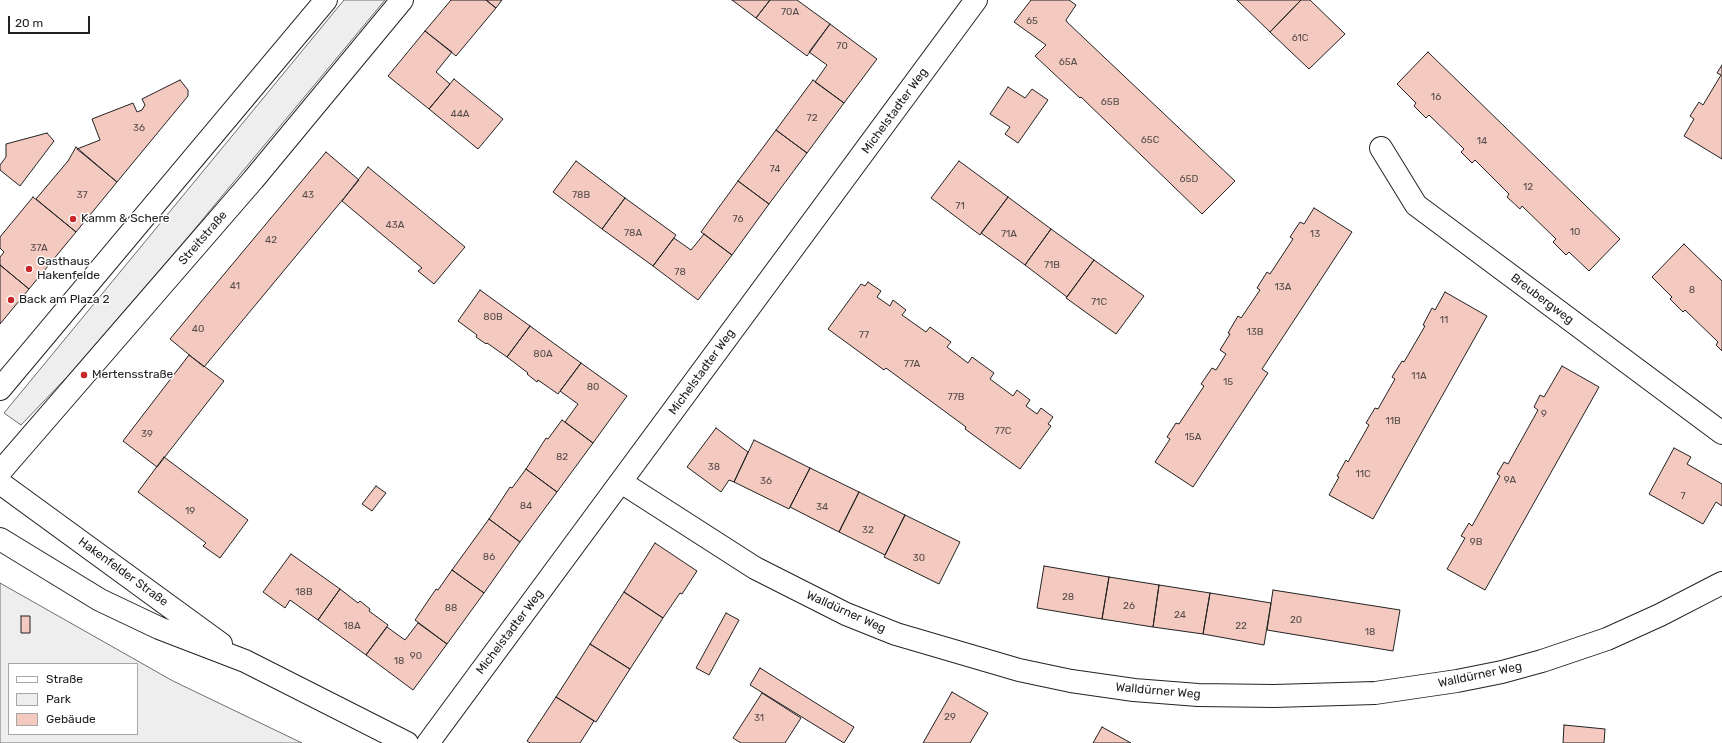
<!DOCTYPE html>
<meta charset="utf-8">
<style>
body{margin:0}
#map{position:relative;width:1722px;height:743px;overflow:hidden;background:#fff;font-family:Rubik,sans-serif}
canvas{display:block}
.legend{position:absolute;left:8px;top:663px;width:130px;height:72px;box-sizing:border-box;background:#fff;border:1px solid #a7a7a7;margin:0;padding:5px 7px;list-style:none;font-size:12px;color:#222}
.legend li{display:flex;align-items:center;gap:8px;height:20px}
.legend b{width:20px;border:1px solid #a7a7a7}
.scale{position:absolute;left:8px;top:16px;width:82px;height:18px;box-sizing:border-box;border:2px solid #222;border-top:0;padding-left:5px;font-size:12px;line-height:14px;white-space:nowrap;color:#222;-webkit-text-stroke:3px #fff;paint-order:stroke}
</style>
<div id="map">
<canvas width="1722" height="743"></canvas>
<ul class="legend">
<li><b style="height:5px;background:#fff"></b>Straße</li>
<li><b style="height:11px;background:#eee"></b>Park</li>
<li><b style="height:11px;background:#f3c9c0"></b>Gebäude</li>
</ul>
<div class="scale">20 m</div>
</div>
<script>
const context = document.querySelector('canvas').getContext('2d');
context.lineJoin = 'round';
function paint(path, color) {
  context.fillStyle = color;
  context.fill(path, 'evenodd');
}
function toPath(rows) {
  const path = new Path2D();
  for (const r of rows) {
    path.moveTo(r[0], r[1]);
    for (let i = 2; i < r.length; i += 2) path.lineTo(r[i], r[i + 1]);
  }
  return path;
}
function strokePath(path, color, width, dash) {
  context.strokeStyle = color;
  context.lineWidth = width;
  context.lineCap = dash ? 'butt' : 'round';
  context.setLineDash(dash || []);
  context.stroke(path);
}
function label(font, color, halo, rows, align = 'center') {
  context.font = font + ' Rubik,sans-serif';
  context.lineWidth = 3;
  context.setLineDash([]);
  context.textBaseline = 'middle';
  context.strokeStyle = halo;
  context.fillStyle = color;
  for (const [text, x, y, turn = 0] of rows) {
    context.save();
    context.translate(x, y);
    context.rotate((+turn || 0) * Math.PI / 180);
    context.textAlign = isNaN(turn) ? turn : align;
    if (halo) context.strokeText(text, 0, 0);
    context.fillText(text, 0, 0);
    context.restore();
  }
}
const green = toPath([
 [344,0,385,0,188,237,67,377,21,425,4,413,344,0],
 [0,583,173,681,302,743,0,743,0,583],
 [9,664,137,664,137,734,9,734,9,664]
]);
paint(green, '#eee');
strokePath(green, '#6f6f6f', 1);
const building = toPath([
 [451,0,486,0,496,8,456,56,425,31,451,0],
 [486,0,502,0,496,8,486,0],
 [732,0,770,0,756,18,732,0],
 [770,0,797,0,830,24,807,56,756,18,770,0],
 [1031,0,1069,0,1076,5,1066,20,1067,22,1235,181,1202,214,1081,97,1080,98,1035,56,1046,45,1014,22,1031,0],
 [1237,0,1301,0,1270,32,1237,0],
 [1301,0,1310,0,1345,34,1309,69,1270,32,1301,0],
 [830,24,877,59,844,103,815,82,827,65,809,52,830,24],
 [425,31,452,52,436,72,450,84,429,109,388,76,425,31],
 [1428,52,1620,239,1589,271,1569,252,1566,255,1553,242,1556,239,1522,206,1520,209,1507,197,1509,194,1475,160,1472,163,1461,152,1464,149,1429,115,1426,118,1414,106,1416,103,1397,84,1428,52],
 [1722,65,1722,159,1684,136,1694,119,1690,116,1699,102,1703,105,1721,75,1717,73,1722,65],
 [454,79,503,119,478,149,429,109,454,79],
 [180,80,188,90,188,96,117,182,77,149,100,140,92,119,133,103,137,112,142,110,145,105,142,99,180,80],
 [813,80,844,103,807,153,776,130,813,80],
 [1008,87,1025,98,1032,89,1048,100,1018,143,1005,134,1010,127,990,114,1008,87],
 [776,130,807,153,769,204,738,181,776,130],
 [47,133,54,141,20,186,0,170,0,165,6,157,6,144,47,133],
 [76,147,117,182,76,232,36,199,68,161,76,147],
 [326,152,359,180,204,367,170,339,326,152],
 [576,161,625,198,602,229,553,192,576,161],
 [959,161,1008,197,980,235,931,198,959,161],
 [368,167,465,247,434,284,418,271,422,268,342,201,368,167],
 [738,181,769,204,732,255,701,232,738,181],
 [33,197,76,232,29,289,0,265,0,257,4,252,0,248,0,237,33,197],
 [1008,197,1051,229,1025,265,981,233,1008,197],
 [625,198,676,235,653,266,602,229,625,198],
 [1314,208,1352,232,1262,369,1268,373,1193,487,1155,462,1170,439,1167,437,1176,423,1179,424,1204,386,1201,384,1212,368,1216,370,1226,354,1220,350,1230,334,1228,333,1238,316,1241,318,1260,290,1257,288,1267,272,1270,274,1293,239,1290,237,1300,222,1304,224,1314,208],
 [1051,229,1094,260,1067,297,1025,265,1051,229],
 [704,234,732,255,698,300,653,266,674,238,691,250,704,234],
 [1684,244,1722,281,1722,351,1716,345,1718,342,1685,310,1683,312,1670,299,1672,297,1652,277,1684,244],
 [1094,260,1144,296,1116,334,1066,298,1094,260],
 [0,265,29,289,0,324,0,265],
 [868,282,881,291,877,297,890,306,893,300,906,310,902,315,926,332,930,327,951,342,947,347,968,363,972,357,994,373,990,379,1013,396,1017,390,1030,400,1026,406,1037,414,1041,408,1053,417,1048,424,1051,426,1020,469,965,429,966,427,886,368,884,370,828,329,861,284,865,286,868,282],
 [480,290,530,326,507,357,487,343,486,344,476,337,477,335,458,321,480,290],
 [1445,292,1487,316,1373,519,1329,495,1339,477,1337,476,1346,460,1348,462,1369,425,1366,423,1375,408,1378,409,1395,379,1392,377,1402,361,1404,362,1425,326,1423,325,1432,308,1435,310,1445,292],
 [530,326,581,363,558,394,538,380,537,382,527,374,528,373,507,357,530,326],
 [189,355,224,381,157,467,123,441,189,355],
 [581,363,627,396,593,443,565,422,578,404,560,391,581,363],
 [1562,366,1599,387,1485,590,1447,569,1465,538,1461,536,1469,523,1472,526,1500,476,1497,474,1504,462,1508,464,1538,410,1534,407,1540,395,1544,397,1562,366],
 [562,420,593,443,557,492,526,469,546,438,548,439,562,420],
 [716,428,748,452,734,482,729,480,721,492,687,467,716,428],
 [754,440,810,468,789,509,734,482,754,440],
 [1674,448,1691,457,1687,464,1722,484,1722,506,1716,502,1703,524,1649,494,1674,448],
 [164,457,248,520,220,558,203,546,206,543,138,492,164,457],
 [810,468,859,492,839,532,790,507,810,468],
 [526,469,557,492,520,542,489,519,510,487,512,488,526,469],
 [376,486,386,493,372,511,362,504,376,486],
 [859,492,905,515,885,555,839,532,859,492],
 [905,515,960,542,939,584,884,557,905,515],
 [489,519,520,542,484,593,452,570,489,519],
 [655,543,697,571,682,594,680,593,663,618,624,592,655,543],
 [291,554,340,589,318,620,290,600,285,608,263,592,291,554],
 [1044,566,1109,577,1102,619,1037,608,1044,566],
 [452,570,484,593,447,644,415,620,436,589,438,590,452,570],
 [1109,577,1159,585,1153,627,1102,619,1109,577],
 [1159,585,1210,593,1203,634,1153,627,1159,585],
 [340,589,358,603,360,601,370,609,369,611,388,625,366,655,318,620,340,589],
 [1273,590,1400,610,1393,651,1267,630,1273,590],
 [624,592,663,618,630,669,590,644,624,592],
 [1210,593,1271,603,1264,645,1203,634,1210,593],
 [726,613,739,620,709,675,696,668,726,613],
 [21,616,30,616,30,633,21,633,21,616],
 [418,623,447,644,413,690,366,655,387,627,405,640,418,623],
 [590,644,630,669,596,722,556,697,590,644],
 [760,668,854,727,844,743,750,685,760,668],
 [952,692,988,713,970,743,923,743,952,692],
 [762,693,801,718,785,743,741,743,733,738,762,693],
 [556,697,594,721,580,743,530,743,527,741,556,697],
 [1564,725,1605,729,1604,743,1563,743,1564,725],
 [1102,727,1131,743,1093,743,1102,727]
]);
paint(building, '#f3c9c0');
strokePath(building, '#222', 1);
const street = toPath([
 [1381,148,1416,205,1722,433],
 [621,482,755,568,846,614,896,634,1019,670,1071,681,1134,690,1198,695,1274,696,1375,693,1457,681,1502,672,1542,661,1607,639,1660,615,1722,583],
 [0,483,221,644],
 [0,539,100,600,159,628,245,661,407,743],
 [428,743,976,0]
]);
const secondary = toPath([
 [0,389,326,0],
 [0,472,253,180,402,0]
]);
strokePath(street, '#222', 24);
strokePath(secondary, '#222', 24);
strokePath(street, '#fff', 22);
strokePath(secondary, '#fff', 22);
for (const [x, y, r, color] of [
 [73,219,4,"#c62828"],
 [29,269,4,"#c62828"],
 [11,300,4,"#c62828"],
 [84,375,4,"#c62828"]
]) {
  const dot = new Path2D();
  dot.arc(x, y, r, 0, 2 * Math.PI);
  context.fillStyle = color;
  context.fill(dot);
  strokePath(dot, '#fff', 1.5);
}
label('10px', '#564c4a', null, [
 ["70A",790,12],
 ["65",1032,21],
 ["61C",1300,38],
 ["70",842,46],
 ["65A",1068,62],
 ["16",1436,97],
 ["65B",1110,102],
 ["44A",460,114],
 ["72",812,118],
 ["36",139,128],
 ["65C",1150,140],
 ["14",1482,141],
 ["74",775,169],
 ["65D",1189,179],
 ["12",1528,187],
 ["37",82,195],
 ["43",308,195],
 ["78B",581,195],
 ["71",960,206],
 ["76",738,219],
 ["43A",395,225],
 ["10",1575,232],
 ["78A",633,233],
 ["71A",1009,234],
 ["13",1315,234],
 ["42",271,240],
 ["37A",39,248],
 ["71B",1052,265],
 ["78",680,272],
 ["41",235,286],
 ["13A",1283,287],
 ["8",1692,290],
 ["71C",1099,302],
 ["80B",493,317],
 ["11",1444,320],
 ["40",198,329],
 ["13B",1255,332],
 ["77",864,335],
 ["80A",543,354],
 ["77A",912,364],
 ["11A",1419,376],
 ["15",1228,382],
 ["80",593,387],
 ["77B",956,397],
 ["9",1544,414],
 ["11B",1393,421],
 ["77C",1003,431],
 ["39",147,434],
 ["15A",1193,437],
 ["82",562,457],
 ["38",714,467],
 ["11C",1363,474],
 ["9A",1510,480],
 ["36",766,481],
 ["7",1683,496],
 ["84",526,506],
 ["34",822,507],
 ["19",190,511],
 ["32",868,530],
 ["9B",1476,542],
 ["86",489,557],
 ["30",919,558],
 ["18B",304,592],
 ["28",1068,597],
 ["26",1129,606],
 ["88",451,608],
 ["24",1180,615],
 ["20",1296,620],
 ["18A",352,626],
 ["22",1241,626],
 ["18",1370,632],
 ["90",416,656],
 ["18",399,661],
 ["29",950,717],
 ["31",759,718]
]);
label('12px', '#222', '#fff', [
 ["Michelstadter Weg",895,111,-54],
 ["Streitstraße",203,238,-49],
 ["Breubergweg",1542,299,37],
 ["Michelstadter Weg",702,372,-54],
 ["Hakenfelder Straße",123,572,36],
 ["Walldürner Weg",846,612,24],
 ["Michelstadter Weg",510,632,-53],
 ["Walldürner Weg",1480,675,-12],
 ["Walldürner Weg",1158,691,5]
]);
label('12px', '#222', '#fff', [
 ["Kamm & Schere",81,219],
 ["Gasthaus",37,262],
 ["Hakenfelde",37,276],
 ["Back am Plaza 2",19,300],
 ["Mertensstraße",92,375]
], 'left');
</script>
